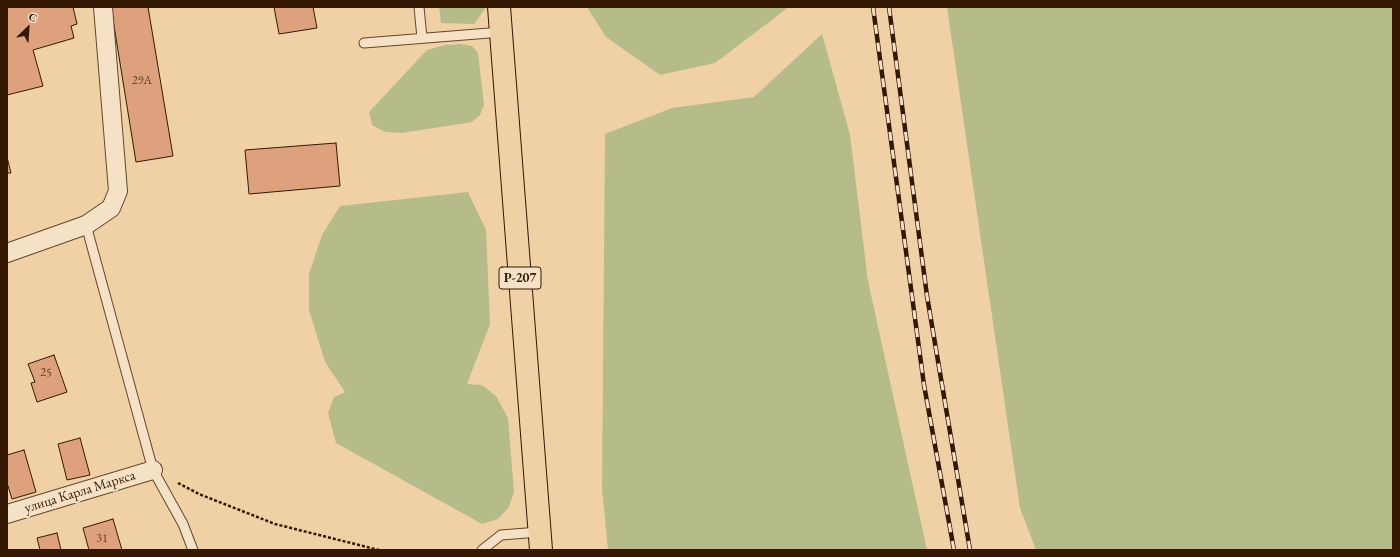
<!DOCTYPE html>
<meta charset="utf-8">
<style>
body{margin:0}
#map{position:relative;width:1400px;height:557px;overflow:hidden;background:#f0d1a6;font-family:"EB Garamond",serif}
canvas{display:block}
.frame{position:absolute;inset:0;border:8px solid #341803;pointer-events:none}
.north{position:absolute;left:8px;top:8px;width:40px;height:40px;-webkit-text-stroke:3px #f5e1c5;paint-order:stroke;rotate:25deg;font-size:11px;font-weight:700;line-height:16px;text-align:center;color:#341803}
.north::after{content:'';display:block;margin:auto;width:14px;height:18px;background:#341803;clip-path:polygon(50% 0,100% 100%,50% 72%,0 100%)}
</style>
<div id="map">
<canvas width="1400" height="557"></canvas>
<div class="frame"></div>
<div class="north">С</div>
</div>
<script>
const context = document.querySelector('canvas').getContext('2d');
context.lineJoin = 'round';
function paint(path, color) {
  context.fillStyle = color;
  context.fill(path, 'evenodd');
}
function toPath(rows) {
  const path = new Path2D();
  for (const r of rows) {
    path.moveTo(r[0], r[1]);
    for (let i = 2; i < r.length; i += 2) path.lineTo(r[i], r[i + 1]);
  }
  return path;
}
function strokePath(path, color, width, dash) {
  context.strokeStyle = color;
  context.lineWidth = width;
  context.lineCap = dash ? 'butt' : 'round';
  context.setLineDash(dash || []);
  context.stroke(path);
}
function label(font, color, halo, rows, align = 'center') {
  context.font = font + ' "EB Garamond",serif';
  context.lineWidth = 4;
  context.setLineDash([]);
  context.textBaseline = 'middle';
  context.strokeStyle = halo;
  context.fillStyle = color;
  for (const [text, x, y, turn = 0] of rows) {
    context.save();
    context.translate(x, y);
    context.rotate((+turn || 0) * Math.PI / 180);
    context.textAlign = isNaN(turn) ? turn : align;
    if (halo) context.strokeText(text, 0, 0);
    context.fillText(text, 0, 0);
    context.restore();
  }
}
paint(toPath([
 [439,7,485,7,485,9,474,24,441,23],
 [587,7,789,7,715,63,660,75,606,37],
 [947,7,1393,7,1393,550,1036,550,1020,508],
 [822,34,850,135,868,281,927,550,608,550,602,488,605,134,672,108,754,97],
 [461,44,472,46,478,53,484,105,480,115,472,122,402,133,385,132,372,125,369,112,427,50,445,45],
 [468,192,486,230,490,324,467,384,482,385,496,396,508,418,514,492,509,507,498,519,482,524,336,443,328,413,334,397,345,392,325,362,309,310,309,274,322,235,340,206]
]), '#b6bc89');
const building = toPath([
 [7,7,73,7,77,24,71,26,74,38,33,50,43,86,7,95,7,7],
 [111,7,148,7,173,156,136,162,111,7],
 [274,7,313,7,317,28,279,34,274,7],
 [336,143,340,186,249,194,245,150,336,143],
 [7,157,11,173,7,173,7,157],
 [54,355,67,392,37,402,31,383,35,382,28,364,54,355],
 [80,438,90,475,67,480,58,444,80,438],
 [24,450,36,492,12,499,7,483,7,455,24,450],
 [113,519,122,550,89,550,83,528,113,519],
 [57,533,61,550,40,550,37,538,57,533]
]);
paint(building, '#dda17d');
strokePath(building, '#341803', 1);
const service = toPath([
 [419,7,422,38],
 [364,43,502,32],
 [86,225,153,470,183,524,193,550],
 [482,550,501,535,539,532]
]);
const minor = toPath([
 [7,253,86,225,111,208,118,191,103,7],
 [7,514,153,470]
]);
const primary = toPath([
 [499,7,541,550]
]);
strokePath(service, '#63462c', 11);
strokePath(minor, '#63462c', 20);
strokePath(primary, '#341803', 24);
strokePath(toPath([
 [178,483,199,494,275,524,379,550]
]), '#341803', 2.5, [3, 2]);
strokePath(service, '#f5e1c5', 9);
strokePath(minor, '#f5e1c5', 18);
strokePath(primary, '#f0d1a6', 22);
const rail = toPath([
 [873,7,924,385,954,550],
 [889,7,927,296,970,550]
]);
strokePath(rail, '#341803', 4.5);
strokePath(rail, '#f5e1c5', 3, [9]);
label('12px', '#5e3a22', null, [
 ["29А",142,81],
 ["25",46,373],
 ["31",102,539]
]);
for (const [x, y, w] of [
 [520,278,42]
]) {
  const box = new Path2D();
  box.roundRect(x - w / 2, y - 11, w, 22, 3);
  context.fillStyle = '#f5e1c5';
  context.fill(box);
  strokePath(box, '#341803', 1);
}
label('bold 13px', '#341803', null, [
 ["Р-207",520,278]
]);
label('14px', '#341803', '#f5e1c5', [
 ["улица Карла Маркса",80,492,-17]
]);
</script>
